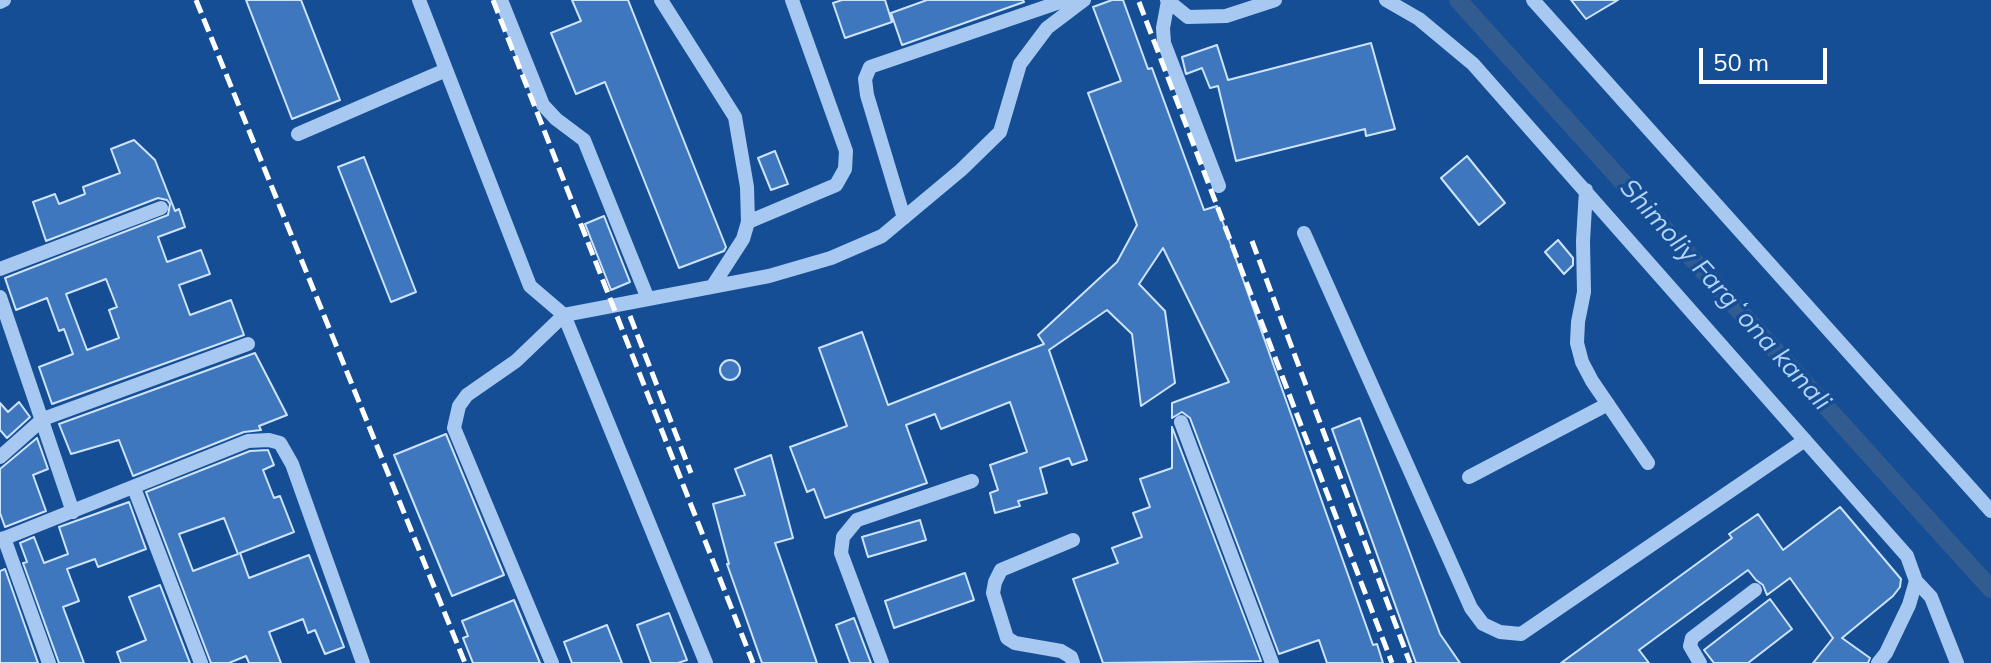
<!DOCTYPE html>
<meta charset="utf-8">
<style>
body{margin:0}
#map{position:relative;width:1991px;height:663px;overflow:hidden;background:#164e95;font-family:Mulish,sans-serif}
canvas{display:block}
.scale{position:absolute;left:1699px;top:48px;width:128px;height:36px;box-sizing:border-box;border:4px solid #fff;border-top:0;padding-left:10px;font-size:24px;line-height:28px;white-space:nowrap;color:#fff;-webkit-text-stroke:6px #164e95;paint-order:stroke}
</style>
<div id="map">
<canvas width="1991" height="663"></canvas>
<div class="scale">50 m</div>
</div>
<script>
const context = document.querySelector('canvas').getContext('2d');
context.lineJoin = 'round';
function toPath(rows) {
  const path = new Path2D();
  for (const r of rows) {
    if (r.length === 3) {
      path.moveTo(r[0] + r[2], r[1]);
      path.arc(r[0], r[1], r[2], 0, 2 * Math.PI);
      continue;
    }
    path.moveTo(r[0], r[1]);
    for (let i = 2; i < r.length; i += 2) path.lineTo(r[i], r[i + 1]);
  }
  return path;
}
function strokePath(path, color, width, dash) {
  context.strokeStyle = color;
  context.lineWidth = width;
  context.lineCap = dash ? 'butt' : 'round';
  context.setLineDash(dash || []);
  context.stroke(path);
}
function paint(path, color) {
  context.fillStyle = color;
  context.fill(path, 'evenodd');
}
function label(font, color, halo, rows, align = 'center') {
  context.font = font + ' Mulish,sans-serif';
  context.lineWidth = 7;
  context.setLineDash([]);
  context.textBaseline = 'middle';
  context.strokeStyle = halo;
  context.fillStyle = color;
  for (const [text, x, y, turn = 0] of rows) {
    context.save();
    context.translate(x, y);
    context.rotate((+turn || 0) * Math.PI / 180);
    context.textAlign = isNaN(turn) ? turn : align;
    if (halo) context.strokeText(text, 0, 0);
    context.fillText(text, 0, 0);
    context.restore();
  }
}
strokePath(toPath([
 [1458,0,1991,589]
]), '#325c8f', 18);
const building = toPath([
 [246,0,301,0,340,100,292,119,246,0],
 [572,0,628,0,726,247,724,251,679,268,605,82,576,94,551,33,581,21,572,0],
 [842,0,885,0,892,22,845,38,833,3,842,0],
 [927,0,1023,0,1024,2,902,45,891,13,927,0],
 [1112,0,1123,0,1148,69,1152,68,1204,210,1217,206,1373,645,1377,644,1383,663,1327,663,1319,640,1279,654,1190,418,1182,412,1172,418,1172,403,1229,382,1163,248,1139,284,1165,311,1175,383,1141,406,1132,334,1107,310,1049,350,1087,460,1072,465,1069,458,1040,468,1047,493,1018,501,1020,506,995,513,990,493,998,490,990,465,1027,452,1010,402,941,429,935,414,906,425,927,483,825,518,814,489,807,492,790,447,847,426,819,348,862,332,888,405,1044,344,1038,335,1117,262,1137,225,1088,93,1121,81,1093,7,1112,0],
 [1571,0,1618,0,1586,19,1571,0],
 [1371,43,1395,129,1366,136,1365,129,1236,161,1218,86,1210,88,1202,68,1186,74,1182,57,1217,45,1228,80,1371,43],
 [134,140,155,160,175,211,179,209,185,227,158,237,167,262,201,250,210,274,179,285,190,315,231,300,244,335,52,404,39,367,73,354,64,329,59,331,47,298,16,310,5,278,168,215,170,204,167,200,158,198,46,241,33,202,55,194,59,204,85,194,83,187,120,173,111,149,134,140],
 [106,279,117,307,109,310,119,338,87,350,66,294,106,279],
 [775,151,788,184,771,190,758,158,775,151],
 [1467,156,1505,203,1479,225,1441,178,1467,156],
 [364,157,416,292,391,302,338,167,364,157],
 [604,216,630,282,611,290,585,224,604,216],
 [1558,240,1573,258,1573,265,1564,274,1545,252,1558,240],
 [255,353,287,415,259,426,261,430,244,432,133,476,119,440,71,454,59,424,255,353],
 [730,370,10],
 [19,402,30,417,7,438,0,430,0,403,8,412,19,402],
 [1360,418,1440,634,1460,663,1416,663,1332,429,1360,418],
 [1172,427,1261,661,1103,663,1073,579,1118,563,1112,548,1142,537,1133,513,1150,507,1140,479,1172,468,1172,427],
 [446,434,504,575,452,596,394,455,446,434],
 [37,438,48,469,33,475,46,511,5,527,0,513,0,469,37,438],
 [268,450,274,465,263,470,274,498,280,496,294,532,240,553,249,578,309,555,344,647,325,654,315,630,308,633,303,619,269,632,281,663,249,663,246,656,229,663,211,663,146,492,250,451,268,450],
 [224,518,238,554,193,571,179,534,224,518],
 [771,455,793,538,775,543,817,663,762,663,727,564,729,564,713,504,745,495,735,469,771,455],
 [129,502,146,549,98,567,95,559,67,569,79,601,63,607,84,663,59,663,23,563,27,562,20,543,34,537,44,563,68,554,59,527,129,502],
 [1840,507,1901,579,1900,587,1893,596,1842,638,1870,658,1868,663,1813,663,1833,638,1790,578,1767,595,1763,585,1756,580,1748,570,1639,650,1649,663,1561,663,1732,538,1729,534,1758,514,1783,550,1840,507],
 [920,520,926,540,868,557,862,537,920,520],
 [5,569,38,663,0,663,0,571,5,569],
 [965,573,974,600,894,628,885,601,965,573],
 [160,585,190,663,121,663,117,652,146,640,129,597,160,585],
 [1770,599,1792,629,1748,663,1714,663,1704,650,1770,599],
 [514,600,540,663,473,663,463,638,468,636,462,621,514,600],
 [669,613,687,660,678,663,651,663,637,625,669,613],
 [854,618,871,663,850,663,836,625,854,618],
 [607,625,622,663,572,663,564,642,607,625]
]);
paint(building, '#3e77bd');
strokePath(building, '#cee3fc', 2);
strokePath(toPath([
 [419,0,530,286,564,315,769,276,831,258,882,236,961,170,1000,132,1020,64,1047,28,1084,0],
 [501,0,543,105,556,119,584,140,648,299],
 [661,0,735,117,747,187,748,222,743,239,712,287],
 [1167,0,1188,17,1226,16,1275,0],
 [1386,0,1419,19,1473,64,1907,556,1916,581,1909,605,1886,653,1878,663],
 [1533,0,1991,511],
 [1168,1,1163,28,1164,43,1219,186],
 [0,2,4,0],
 [298,134,446,70],
 [1586,190,1583,241,1584,292,1578,322,1577,343,1582,362,1592,381,1648,463],
 [904,218,867,95,865,79,870,67,1066,0],
 [748,222,836,185,845,169,846,151,792,0],
 [1304,233,1471,608,1483,624,1500,632,1521,634,1805,440],
 [0,269,161,208],
 [0,297,73,512],
 [1181,422,1272,663],
 [0,457,43,419,248,344],
 [1469,477,1608,404],
 [134,488,201,663],
 [4,538,49,663],
 [0,540,248,441,269,440,280,443,292,464,363,663],
 [1073,540,1001,570,995,582,993,593,1007,638,1015,643,1061,651,1071,657,1073,663],
 [1916,581,1931,597,1957,663],
 [552,663,454,428,459,406,467,395,516,361,564,315,706,663],
 [882,663,841,553,843,537,857,520,972,481],
 [1700,663,1690,646,1692,638,1755,590]
]), '#a7c9f1', 14);
strokePath(toPath([
 [196,0,465,663],
 [493,0,753,663],
 [1139,2,1392,663],
 [1252,241,1410,663],
 [630,316,691,473]
]), '#fff', 5, [14, 6]);
label('italic 26px', '#b3d3f8', '#164e95', [
 ["Shimoliy Fargʻona kanali",1725,295,48]
]);
</script>
